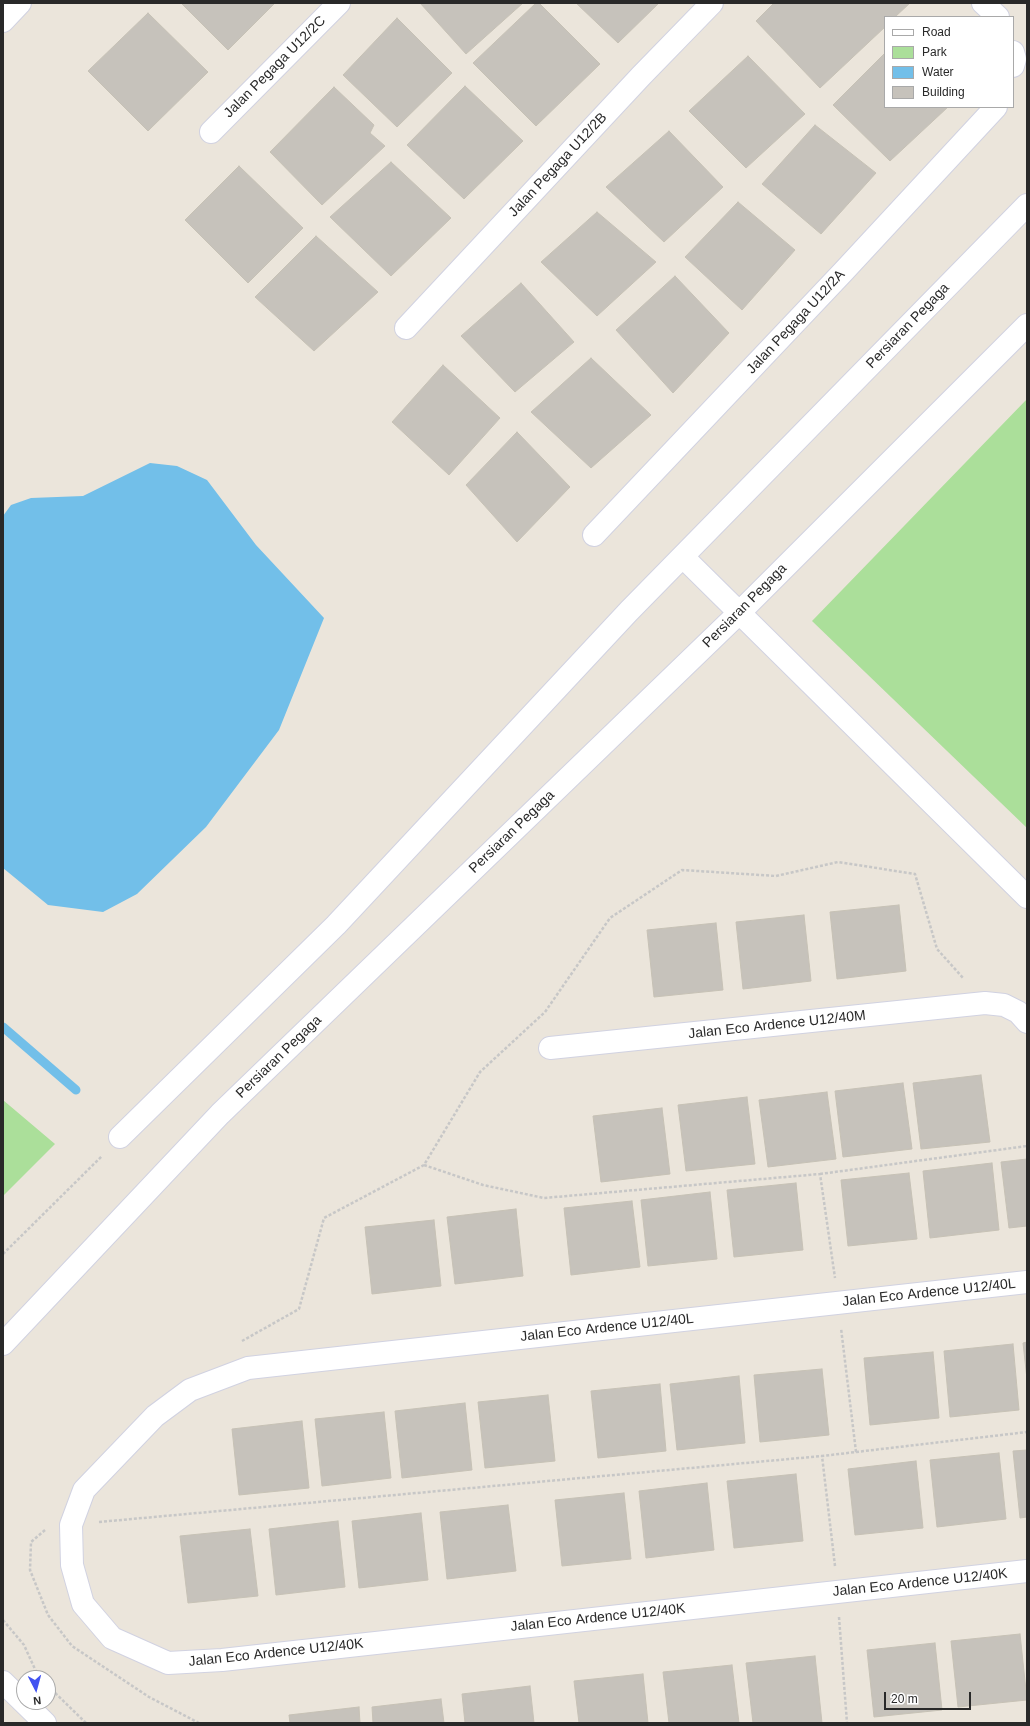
<!DOCTYPE html>
<style>
body{margin:0}
#map{position:relative;width:1030px;height:1726px;overflow:hidden;background:#ebe5db;font-family:Helvetica,sans-serif}
canvas{display:block}
.frame{position:absolute;inset:0;border:4px solid #292929;pointer-events:none}
.legend{position:absolute;left:884px;top:16px;width:130px;height:92px;box-sizing:border-box;background:#fff;border:1px solid #a9a9a9;margin:0;padding:5px 7px;list-style:none;font-size:12px;color:#292929}
.legend li{display:flex;align-items:center;gap:8px;height:20px}
.legend b{width:20px;border:1px solid #a9a9a9}
.north{position:absolute;left:16px;top:1670px;width:40px;height:40px;box-sizing:border-box;background:#fff;border:1px solid #a9a9a9;border-radius:50%;rotate:174deg;font-size:11px;font-weight:700;line-height:16px;text-align:center;color:#292929}
.north::after{content:'';display:block;margin:auto;width:14px;height:18px;background:#4253f1;clip-path:polygon(50% 0,100% 100%,50% 72%,0 100%)}
.scale{position:absolute;left:884px;top:1692px;width:87px;height:18px;box-sizing:border-box;border:2px solid #292929;border-top:0;padding-left:5px;font-size:12px;line-height:14px;white-space:nowrap;color:#292929;-webkit-text-stroke:3px #fff;paint-order:stroke}
</style>
<div id="map">
<canvas width="1030" height="1726"></canvas>
<div class="frame"></div>
<ul class="legend">
<li><b style="height:5px;background:#fff"></b>Road</li>
<li><b style="height:11px;background:#abdf9a"></b>Park</li>
<li><b style="height:11px;background:#72bfe9"></b>Water</li>
<li><b style="height:11px;background:#c6c2bb"></b>Building</li>
</ul>
<div class="north">N</div>
<div class="scale">20 m</div>
</div>
<script>
const context = document.querySelector('canvas').getContext('2d');
context.lineJoin = 'round';
function paint(path, color) {
  context.fillStyle = color;
  context.fill(path, 'evenodd');
}
function toPath(rows) {
  const path = new Path2D();
  for (const r of rows) {
    path.moveTo(r[0], r[1]);
    for (let i = 2; i < r.length; i += 2) path.lineTo(r[i], r[i + 1]);
  }
  return path;
}
function strokePath(path, color, width, dash) {
  context.strokeStyle = color;
  context.lineWidth = width;
  context.lineCap = dash ? 'butt' : 'round';
  context.setLineDash(dash || []);
  context.stroke(path);
}
function label(font, color, halo, rows, align = 'center') {
  context.font = font + ' Helvetica,sans-serif';
  context.lineWidth = 4;
  context.setLineDash([]);
  context.textBaseline = 'middle';
  context.strokeStyle = halo;
  context.fillStyle = color;
  for (const [text, x, y, turn = 0] of rows) {
    context.save();
    context.translate(x, y);
    context.rotate((+turn || 0) * Math.PI / 180);
    context.textAlign = isNaN(turn) ? turn : align;
    if (halo) context.strokeText(text, 0, 0);
    context.fillText(text, 0, 0);
    context.restore();
  }
}
paint(toPath([
 [1027,399,1027,828,812,621],
 [3,1100,55,1144,3,1196]
]), '#abdf9a');
paint(toPath([
 [150,463,177,466,207,480,256,545,324,618,279,730,206,827,137,894,103,912,48,905,3,868,3,516,11,505,31,498,83,496]
]), '#72bfe9');
strokePath(toPath([
 [3,1027,76,1090]
]), '#72bfe9', 9);
const building = toPath([
 [181,3,275,3,228,50,181,3],
 [420,3,523,3,466,54,420,3],
 [536,3,539,3,600,64,536,126,473,63,536,3],
 [576,3,659,3,618,43,576,3],
 [774,3,910,3,895,17,885,17,885,27,820,88,756,21,774,3],
 [148,13,208,72,148,131,88,71,148,13],
 [397,18,452,73,397,127,343,75,397,18],
 [885,53,885,107,948,107,890,161,833,105,885,53],
 [748,56,805,114,746,168,689,111,748,56],
 [465,86,523,141,464,199,407,145,465,86],
 [334,87,374,125,370,133,385,146,322,205,270,152,334,87],
 [815,125,876,173,821,234,762,184,815,125],
 [669,131,723,187,664,242,606,187,669,131],
 [391,162,451,218,391,276,330,217,391,162],
 [239,166,303,228,248,283,185,220,239,166],
 [738,202,795,250,742,310,685,257,738,202],
 [597,212,656,262,597,316,541,262,597,212],
 [316,236,378,292,314,351,255,297,316,236],
 [675,276,729,333,673,393,616,330,675,276],
 [521,283,574,342,515,392,461,336,521,283],
 [591,358,651,415,591,468,531,412,591,358],
 [443,365,500,418,449,475,392,422,443,365],
 [517,432,570,487,517,542,466,485,517,432],
 [899,905,906,971,837,979,830,912,899,905],
 [804,915,811,981,743,989,736,922,804,915],
 [716,923,723,990,654,997,647,930,716,923],
 [981,1075,990,1142,921,1149,913,1083,981,1075],
 [903,1083,912,1149,843,1157,835,1091,903,1083],
 [827,1092,836,1159,768,1167,759,1100,827,1092],
 [747,1097,755,1164,686,1171,678,1105,747,1097],
 [662,1108,670,1174,601,1182,593,1116,662,1108],
 [1027,1159,1027,1226,1009,1228,1001,1162,1027,1159],
 [992,1163,999,1230,930,1238,923,1171,992,1163],
 [909,1173,917,1239,848,1246,841,1180,909,1173],
 [796,1183,803,1250,734,1257,727,1190,796,1183],
 [710,1192,717,1259,648,1266,641,1200,710,1192],
 [632,1201,640,1267,571,1275,564,1208,632,1201],
 [516,1209,523,1276,455,1284,447,1217,516,1209],
 [434,1220,441,1286,372,1294,365,1227,434,1220],
 [1027,1342,1027,1379,1023,1343,1027,1342],
 [1013,1344,1019,1410,950,1417,944,1351,1013,1344],
 [933,1352,939,1418,870,1425,864,1358,933,1352],
 [822,1369,829,1435,760,1442,754,1375,822,1369],
 [739,1376,745,1443,677,1450,670,1384,739,1376],
 [660,1384,666,1451,598,1458,591,1391,660,1384],
 [548,1395,555,1461,485,1468,478,1402,548,1395],
 [465,1403,472,1470,402,1478,395,1411,465,1403],
 [384,1412,391,1478,322,1486,315,1419,384,1412],
 [302,1421,309,1488,239,1495,232,1429,302,1421],
 [1027,1450,1027,1517,1020,1518,1013,1451,1027,1450],
 [999,1453,1006,1519,937,1527,930,1460,999,1453],
 [916,1461,923,1528,855,1535,848,1469,916,1461],
 [796,1474,803,1541,734,1548,727,1481,796,1474],
 [707,1483,714,1550,646,1558,639,1491,707,1483],
 [624,1493,631,1559,562,1566,555,1500,624,1493],
 [508,1505,516,1571,447,1579,440,1512,508,1505],
 [421,1513,428,1580,359,1588,352,1521,421,1513],
 [338,1521,345,1587,276,1595,269,1529,338,1521],
 [250,1529,258,1596,188,1603,180,1536,250,1529],
 [1020,1634,1027,1700,958,1707,951,1641,1020,1634],
 [935,1643,942,1710,874,1717,867,1650,935,1643],
 [815,1656,822,1723,753,1723,746,1663,815,1656],
 [732,1665,739,1723,669,1723,663,1672,732,1665],
 [643,1674,648,1723,579,1723,574,1681,643,1674],
 [530,1686,534,1723,465,1723,462,1694,530,1686],
 [441,1699,444,1723,373,1723,372,1707,441,1699],
 [359,1707,360,1723,290,1723,289,1715,359,1707]
]);
paint(building, '#c6c2bb');
strokePath(building, '#c6c1b5', 1);
const minor = toPath([
 [983,3,998,17],
 [1013,52,1015,59,1013,66],
 [211,132,339,3],
 [406,328,641,76,712,3],
 [594,535,843,272,996,107],
 [683,557,1027,897],
 [550,1048,985,1003,1004,1005,1018,1012,1027,1022],
 [120,1137,336,925,629,611,1027,205],
 [1027,1282,248,1368,190,1390,155,1416,84,1490,71,1525,72,1565,83,1604,112,1638,168,1663,222,1660,1027,1571],
 [3,1344,220,1114,739,613,1027,325],
 [3,1682,45,1723]
]);
const tertiary = toPath([
 [3,21,20,3]
]);
strokePath(minor, '#d1d2e1', 24);
strokePath(tertiary, '#d1d2e1', 24);
strokePath(toPath([
 [424,1165,483,1185,544,1198,820,1174,835,1278],
 [820,1174,1027,1146],
 [3,1254,102,1156],
 [242,1341,299,1309,324,1218,424,1165,480,1072,545,1012,610,918,682,870,776,876,838,862,915,874,937,949,964,979],
 [856,1452,1027,1432],
 [99,1522,822,1456],
 [45,1530,31,1542,30,1570,48,1615,72,1646,149,1697,199,1723],
 [835,1566,822,1456,856,1452,841,1328],
 [839,1617,847,1723],
 [3,1620,24,1645,39,1678],
 [48,1686,86,1723]
]), '#c7c7c7', 2.5, [3, 2]);
strokePath(minor, '#fff', 22);
strokePath(tertiary, '#fff', 22);
label('14px', '#292929', '#fff', [
 ["Jalan Pegaga U12/2C",275,67,-45],
 ["Jalan Pegaga U12/2B",558,165,-47],
 ["Jalan Pegaga U12/2A",796,322,-47],
 ["Persiaran Pegaga",908,326,-46],
 ["Persiaran Pegaga",745,606,-45],
 ["Persiaran Pegaga",512,832,-44],
 ["Jalan Eco Ardence U12/40M",777,1025,-6],
 ["Persiaran Pegaga",279,1057,-44],
 ["Jalan Eco Ardence U12/40L",929,1293,-6],
 ["Jalan Eco Ardence U12/40L",607,1328,-6],
 ["Jalan Eco Ardence U12/40K",920,1583,-6],
 ["Jalan Eco Ardence U12/40K",598,1618,-6],
 ["Jalan Eco Ardence U12/40K",276,1653,-6]
]);
</script>
